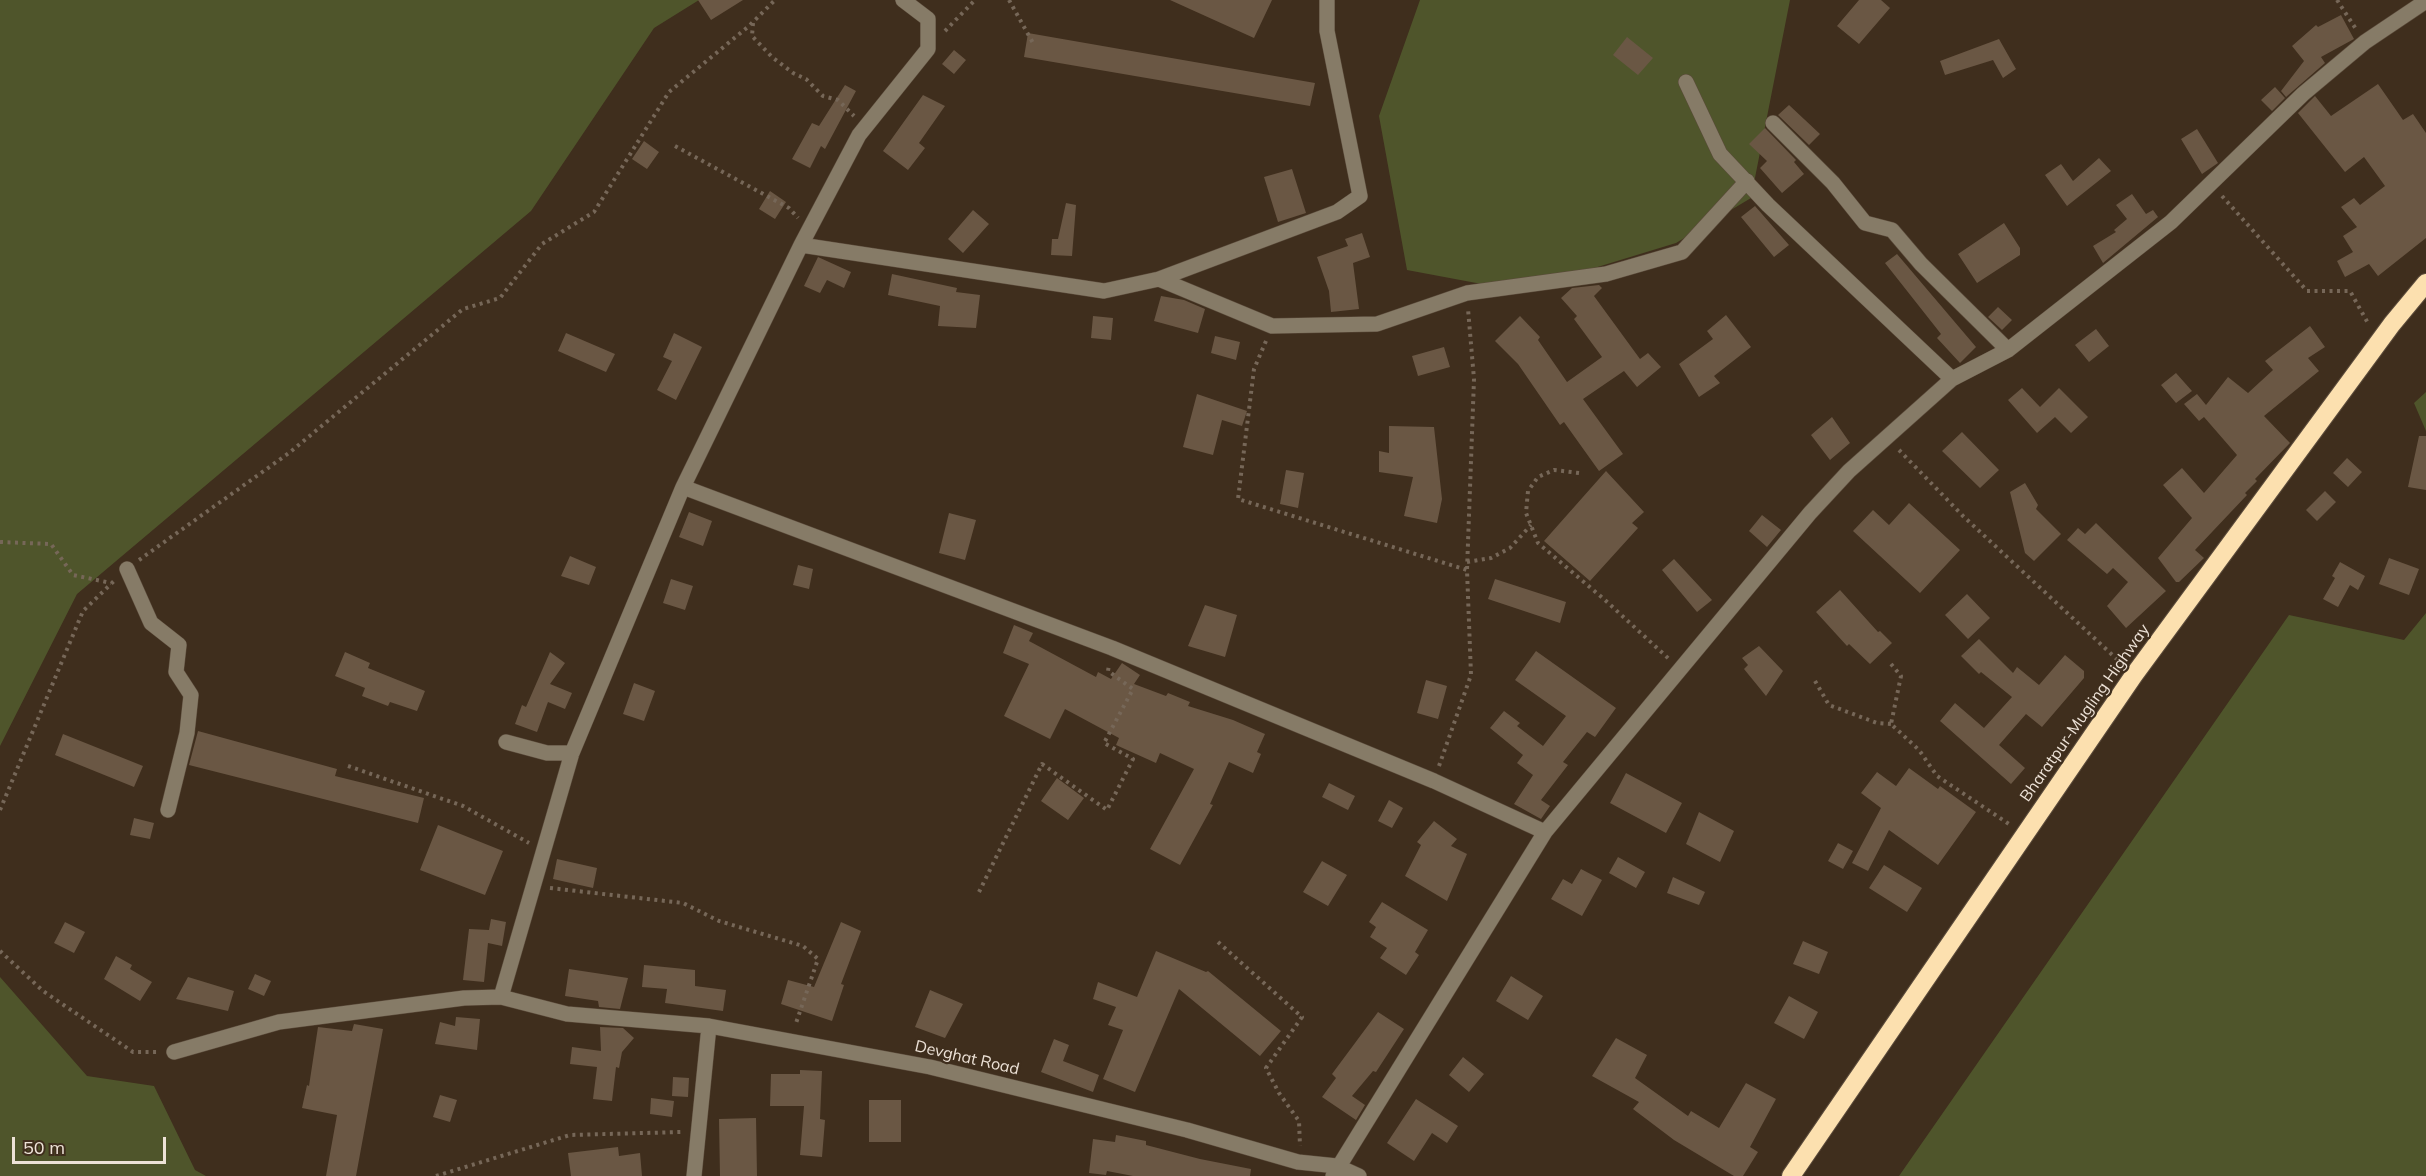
<!DOCTYPE html>
<style>
body{margin:0}
#map{position:relative;width:2426px;height:1176px;overflow:hidden;background:#3f2e1d;font-family:Mulish,sans-serif}
canvas{display:block}
.scale{position:absolute;left:12px;top:1137px;width:154px;height:27px;box-sizing:border-box;border:3px solid #ede2d7;border-top:0;padding-left:8px;font-size:18px;line-height:21px;white-space:nowrap;color:#ede2d7;-webkit-text-stroke:4px #3f2e1d;paint-order:stroke}
</style>
<div id="map">
<canvas width="2426" height="1176"></canvas>
<div class="scale">50 m</div>
</div>
<script>
const context = document.querySelector('canvas').getContext('2d');
context.lineJoin = 'round';
function paint(path, color) {
  context.fillStyle = color;
  context.fill(path, 'evenodd');
}
function toPath(rows) {
  const path = new Path2D();
  for (const r of rows) {
    path.moveTo(r[0], r[1]);
    for (let i = 2; i < r.length; i += 2) path.lineTo(r[i], r[i + 1]);
  }
  return path;
}
function strokePath(path, color, width, dash) {
  context.strokeStyle = color;
  context.lineWidth = width;
  context.lineCap = dash ? 'butt' : 'round';
  context.setLineDash(dash || []);
  context.stroke(path);
}
function label(font, color, halo, rows, align = 'center') {
  context.font = font + ' Mulish,sans-serif';
  context.lineWidth = 4.5;
  context.setLineDash([]);
  context.textBaseline = 'middle';
  context.strokeStyle = halo;
  context.fillStyle = color;
  for (const [text, x, y, turn = 0] of rows) {
    context.save();
    context.translate(x, y);
    context.rotate((+turn || 0) * Math.PI / 180);
    context.textAlign = isNaN(turn) ? turn : align;
    if (halo) context.strokeText(text, 0, 0);
    context.fillText(text, 0, 0);
    context.restore();
  }
}
paint(toPath([
 [0,0,699,0,654,28,531,211,77,594,0,746],
 [1420,0,1790,0,1751,198,1676,243,1519,291,1407,270,1379,116],
 [2426,392,2426,431,2414,403],
 [2426,613,2426,1176,1899,1176,2289,615,2404,640],
 [0,977,87,1076,154,1086,195,1170,206,1176,0,1176]
]), '#4f552b');
paint(toPath([
 [698,0,743,0,711,20],
 [1170,0,1272,0,1254,38],
 [1859,0,1881,0,1890,8,1859,44,1837,26],
 [2341,15,2354,39,2321,57,2325,63,2286,97,2281,91,2304,61,2292,46,2316,25,2318,27],
 [1028,33,1315,83,1310,106,1024,57],
 [1627,37,1653,58,1638,75,1613,55],
 [1999,39,2016,69,2003,78,1993,60,1945,75,1940,61],
 [954,50,966,60,954,74,942,64],
 [2378,84,2403,120,2413,114,2426,133,2426,238,2378,276,2369,264,2345,277,2337,261,2353,252,2343,236,2357,227,2341,207,2354,198,2360,205,2385,186,2364,157,2345,172,2298,113,2315,96,2331,116],
 [845,85,856,91,825,149,821,146,810,168,792,159,812,123,819,126],
 [2275,87,2285,98,2272,111,2261,100],
 [923,95,945,106,919,143,925,148,908,170,883,151],
 [1789,105,1820,134,1809,145,1778,115],
 [1765,128,1796,160,1794,162,1804,174,1782,193,1760,168,1767,161,1749,144],
 [2197,129,2218,163,2202,174,2181,139],
 [644,141,659,152,647,169,632,159],
 [2099,158,2111,171,2067,206,2045,175,2061,164,2073,181],
 [1292,169,1306,213,1278,222,1264,177],
 [770,191,786,202,775,219,759,209],
 [2132,194,2146,214,2153,210,2158,217,2103,263,2093,246,2116,232,2114,230,2127,219,2116,205],
 [1066,203,1076,205,1072,256,1051,255,1052,239,1058,239],
 [1755,206,1789,245,1774,257,1741,217],
 [973,210,989,224,963,253,948,239],
 [2004,223,2020,248,2020,255,1977,283,1958,254],
 [1362,233,1370,257,1353,263,1359,309,1331,312,1329,291,1317,257,1348,246,1345,239],
 [1897,254,1976,347,1960,363,1937,338,1941,334,1885,263],
 [818,257,851,272,844,288,827,280,820,293,804,286],
 [892,274,957,288,956,292,980,295,976,328,938,326,940,306,888,295],
 [1599,285,1602,288,1594,296,1640,359,1648,353,1661,367,1637,387,1624,371,1583,399,1623,454,1599,471,1564,422,1560,425,1518,364,1495,341,1520,316,1540,337,1538,340,1567,382,1602,357,1574,319,1577,316,1561,298,1572,288],
 [1161,296,1184,300,1205,309,1198,333,1154,321],
 [1998,307,2012,320,2002,330,1988,317],
 [1726,315,1751,347,1714,376,1720,383,1699,397,1679,364,1713,339,1707,331],
 [1093,316,1113,318,1111,340,1091,338],
 [2310,326,2325,347,2308,358,2319,371,2264,416,2290,443,2255,479,2257,481,2245,493,2247,495,2195,550,2204,558,2179,582,2176,582,2158,558,2192,518,2163,485,2182,468,2204,493,2237,455,2204,417,2199,421,2184,404,2197,394,2206,405,2228,377,2248,393,2273,370,2265,361],
 [2096,329,2109,346,2089,362,2075,345],
 [566,333,615,354,606,372,558,351],
 [674,333,702,347,676,400,657,390,672,361,663,357],
 [1215,336,1240,342,1236,360,1211,353],
 [1444,347,1450,367,1418,376,1412,356],
 [2176,373,2192,391,2176,403,2161,385],
 [2022,388,2040,407,2059,388,2088,417,2071,433,2055,417,2037,433,2008,400],
 [1197,394,1247,411,1242,426,1222,420,1213,455,1183,447],
 [1832,417,1850,443,1830,460,1811,435],
 [1389,426,1434,427,1442,499,1437,523,1404,516,1413,477,1379,472,1379,451,1389,453],
 [1962,432,1999,470,1980,488,1942,451],
 [2419,436,2426,436,2426,490,2408,487],
 [2347,458,2362,472,2348,487,2333,473],
 [1286,470,1304,473,1298,508,1280,504],
 [1606,471,1644,512,1632,523,1638,528,1590,581,1544,541],
 [2025,483,2038,505,2036,509,2061,534,2034,561,2025,553,2010,492],
 [2325,491,2336,502,2317,521,2306,510],
 [1909,503,1960,550,1920,593,1853,531,1873,510,1889,525],
 [689,512,712,521,703,546,679,537],
 [949,513,976,520,965,560,939,553],
 [1762,515,1781,530,1767,547,1749,531],
 [2096,523,2166,591,2126,628,2107,606,2128,582,2113,568,2107,574,2067,540,2078,528,2085,534],
 [570,556,596,567,589,585,561,576],
 [2389,558,2419,569,2409,595,2379,584],
 [1674,559,1712,600,1697,612,1662,570],
 [2340,562,2365,576,2358,590,2350,585,2338,607,2323,599,2335,578,2332,576],
 [798,565,813,569,809,589,793,585],
 [671,579,693,586,685,610,663,603],
 [1495,579,1566,602,1560,623,1488,599],
 [1840,590,1878,632,1880,631,1892,643,1870,664,1849,644,1847,646,1816,612],
 [1967,594,1990,618,1968,639,1945,615],
 [1205,605,1237,615,1225,657,1188,646],
 [1014,625,1033,633,1029,641,1096,677,1098,672,1111,679,1122,663,1140,675,1134,684,1166,696,1168,693,1190,702,1188,706,1233,720,1265,734,1257,752,1261,754,1253,773,1229,762,1210,804,1213,805,1180,865,1150,849,1194,769,1160,753,1156,763,1116,745,1119,738,1065,709,1050,739,1004,716,1029,664,1003,653],
 [1979,639,2013,673,2017,667,2039,685,2065,655,2084,671,2084,678,2042,727,2026,714,1999,745,2025,768,2011,784,1940,721,1955,703,1984,728,2012,697,1981,672,1979,674,1961,656],
 [1759,646,1783,671,1766,696,1744,669,1748,665,1742,658],
 [1536,651,1616,708,1595,737,1587,732,1563,762,1568,765,1541,800,1550,806,1541,819,1514,804,1533,775,1517,763,1523,755,1490,728,1504,711,1520,723,1517,726,1543,746,1566,716,1515,680],
 [345,652,370,663,368,668,425,691,417,711,390,702,388,706,362,696,365,688,335,676],
 [550,652,565,663,550,684,572,693,565,709,548,702,537,732,515,724,522,705,526,707],
 [1426,680,1447,686,1438,719,1417,713],
 [634,683,655,691,644,721,623,714],
 [198,731,337,769,335,776,424,798,418,823,189,765],
 [63,734,143,766,134,787,55,755],
 [1909,768,1938,789,1940,786,1976,812,1938,865,1889,830,1868,871,1852,863,1881,808,1861,793,1877,772,1896,786],
 [1626,773,1682,803,1666,833,1610,803],
 [1057,778,1084,798,1068,820,1041,801],
 [1329,783,1355,796,1348,810,1322,797],
 [1389,800,1403,808,1392,828,1378,821],
 [1699,812,1734,831,1720,862,1686,844],
 [134,818,154,823,150,839,130,835],
 [1434,821,1457,839,1451,846,1467,854,1447,901,1405,876,1421,845,1417,842],
 [438,825,503,851,485,895,420,870],
 [1838,843,1853,851,1843,869,1828,861],
 [1618,857,1645,872,1636,888,1609,873],
 [557,859,597,868,593,888,553,879],
 [1322,861,1347,875,1328,906,1303,892],
 [1884,865,1922,888,1907,912,1869,888],
 [1581,869,1602,880,1582,916,1551,899,1563,879,1572,884],
 [1673,877,1705,892,1699,905,1667,893],
 [1382,902,1428,930,1415,952,1419,955,1406,975,1380,958,1387,948,1370,937,1376,927,1369,922],
 [491,919,506,922,502,946,488,943,484,982,463,980,469,929,489,930],
 [65,922,85,932,74,953,54,943],
 [841,922,861,931,841,984,844,985,832,1021,781,1004,788,980,814,987],
 [1803,941,1828,952,1819,974,1793,964],
 [1156,951,1206,972,1208,971,1281,1031,1260,1056,1179,989,1135,1092,1103,1079,1123,1030,1108,1025,1116,1007,1093,999,1098,982,1137,997],
 [116,956,132,965,130,969,152,982,140,1001,104,979],
 [644,965,695,970,695,986,726,990,723,1011,665,1003,667,989,642,987],
 [569,969,628,978,620,1009,599,1007,598,1001,565,996],
 [255,974,271,981,264,996,248,989],
 [1511,976,1543,996,1528,1020,1496,1001],
 [188,977,234,991,228,1011,176,999],
 [930,990,963,1004,945,1038,915,1027],
 [1789,996,1818,1012,1804,1039,1774,1023],
 [1378,1012,1404,1029,1376,1072,1373,1071,1352,1096,1365,1105,1356,1120,1322,1097,1336,1078,1332,1074],
 [456,1017,480,1019,477,1050,435,1044,440,1022,455,1026],
 [354,1024,383,1029,356,1176,326,1176,337,1115,302,1108,307,1085,309,1086,318,1027,352,1031],
 [600,1027,623,1028,634,1038,622,1052,619,1068,616,1067,612,1101,593,1099,597,1067,570,1064,572,1047,601,1051],
 [1616,1038,1647,1055,1635,1078,1688,1116,1691,1111,1719,1128,1746,1083,1776,1099,1750,1147,1758,1152,1743,1176,1734,1176,1674,1140,1633,1109,1639,1102,1592,1076],
 [1054,1039,1069,1045,1063,1061,1099,1075,1093,1092,1041,1072],
 [1463,1057,1484,1074,1469,1092,1449,1075],
 [800,1070,822,1071,820,1119,825,1120,822,1157,800,1155,804,1106,770,1106,771,1074,800,1074],
 [673,1077,689,1078,688,1097,672,1096],
 [440,1095,457,1100,450,1122,433,1117],
 [651,1098,674,1101,672,1117,650,1114],
 [1416,1099,1458,1126,1447,1143,1432,1133,1414,1161,1387,1143],
 [869,1100,901,1100,901,1142,869,1142],
 [756,1118,757,1176,720,1176,719,1119],
 [1116,1135,1146,1141,1146,1145,1200,1159,1251,1169,1250,1176,1133,1176,1107,1171,1106,1175,1089,1173,1093,1139,1115,1142],
 [618,1147,619,1156,640,1153,642,1176,571,1176,568,1153]
]), '#6a5744');
const minor = toPath([
 [1686,82,1720,154,1768,205,1952,379],
 [1773,123,1833,183,1865,223,1892,230,1921,264,2008,350],
 [801,245,1104,291,1159,279,1337,212,1360,196,1327,31,1327,0],
 [1159,279,1272,326,1377,324,1467,293,1606,274,1682,252,1747,181],
 [683,487,801,245,859,135,928,49,928,19,903,0],
 [127,569,151,623,179,645,176,672,191,695,187,733,168,810],
 [506,742,547,753,572,753],
 [501,997,567,1014,709,1026],
 [174,1052,279,1022,464,998,501,997,572,753,683,487,1112,648,1434,781,1545,832],
 [694,1176,709,1026,930,1067,1187,1130,1298,1162,1337,1166,1359,1176],
 [1333,1176,1545,832,1810,513,1849,471,1952,379,2008,350,2171,222,2303,94,2365,42,2426,1]
]);
const highway = toPath([
 [1791,1176,2134,675,2392,324,2426,283]
]);
strokePath(minor, '#5b4b3b', 16);
strokePath(highway, '#5b4b3b', 20);
strokePath(toPath([
 [1009,0,1033,43],
 [2337,0,2356,29],
 [753,23,752,36,772,57,793,73,806,79,823,96,838,100,854,116],
 [945,31,975,0],
 [675,146,789,208,798,218],
 [2222,196,2307,291,2350,291,2369,325],
 [1266,341,1254,369,1238,499,1467,570],
 [1899,450,1963,516,2121,663],
 [1579,473,1554,470,1538,477,1528,491,1526,513,1538,543,1605,600,1669,659],
 [0,542,51,544,73,575,111,583],
 [139,560,289,453,463,309,500,298,542,244,594,212,669,92,749,26,775,0],
 [1467,562,1491,558,1510,548,1531,525],
 [1891,664,1901,676,1891,724,1919,750,1937,776,2009,824],
 [1815,681,1829,705,1877,723,1891,724],
 [348,766,463,806,529,843],
 [1439,766,1471,675,1467,570,1474,379,1468,309],
 [0,810,83,611,115,580],
 [550,888,683,903,719,921,803,946,818,959,795,1026],
 [979,892,1042,764,1107,810,1133,759,1104,743,1133,689,1108,671,1109,665],
 [1218,942,1302,1017,1266,1068,1279,1093,1299,1121,1300,1146],
 [0,951,43,991,133,1052,157,1052],
 [436,1176,570,1135,681,1132]
]), '#766758', 4, [3, 4.5]);
strokePath(minor, '#867b67', 15);
strokePath(highway, '#fce0af', 18);
label('16px', '#ede2d7', '#3f2e1d', [
 ["Bharatpur-Mugling Highway",2085,713,-55],
 ["Devghat Road",967,1058,13]
]);
</script>
